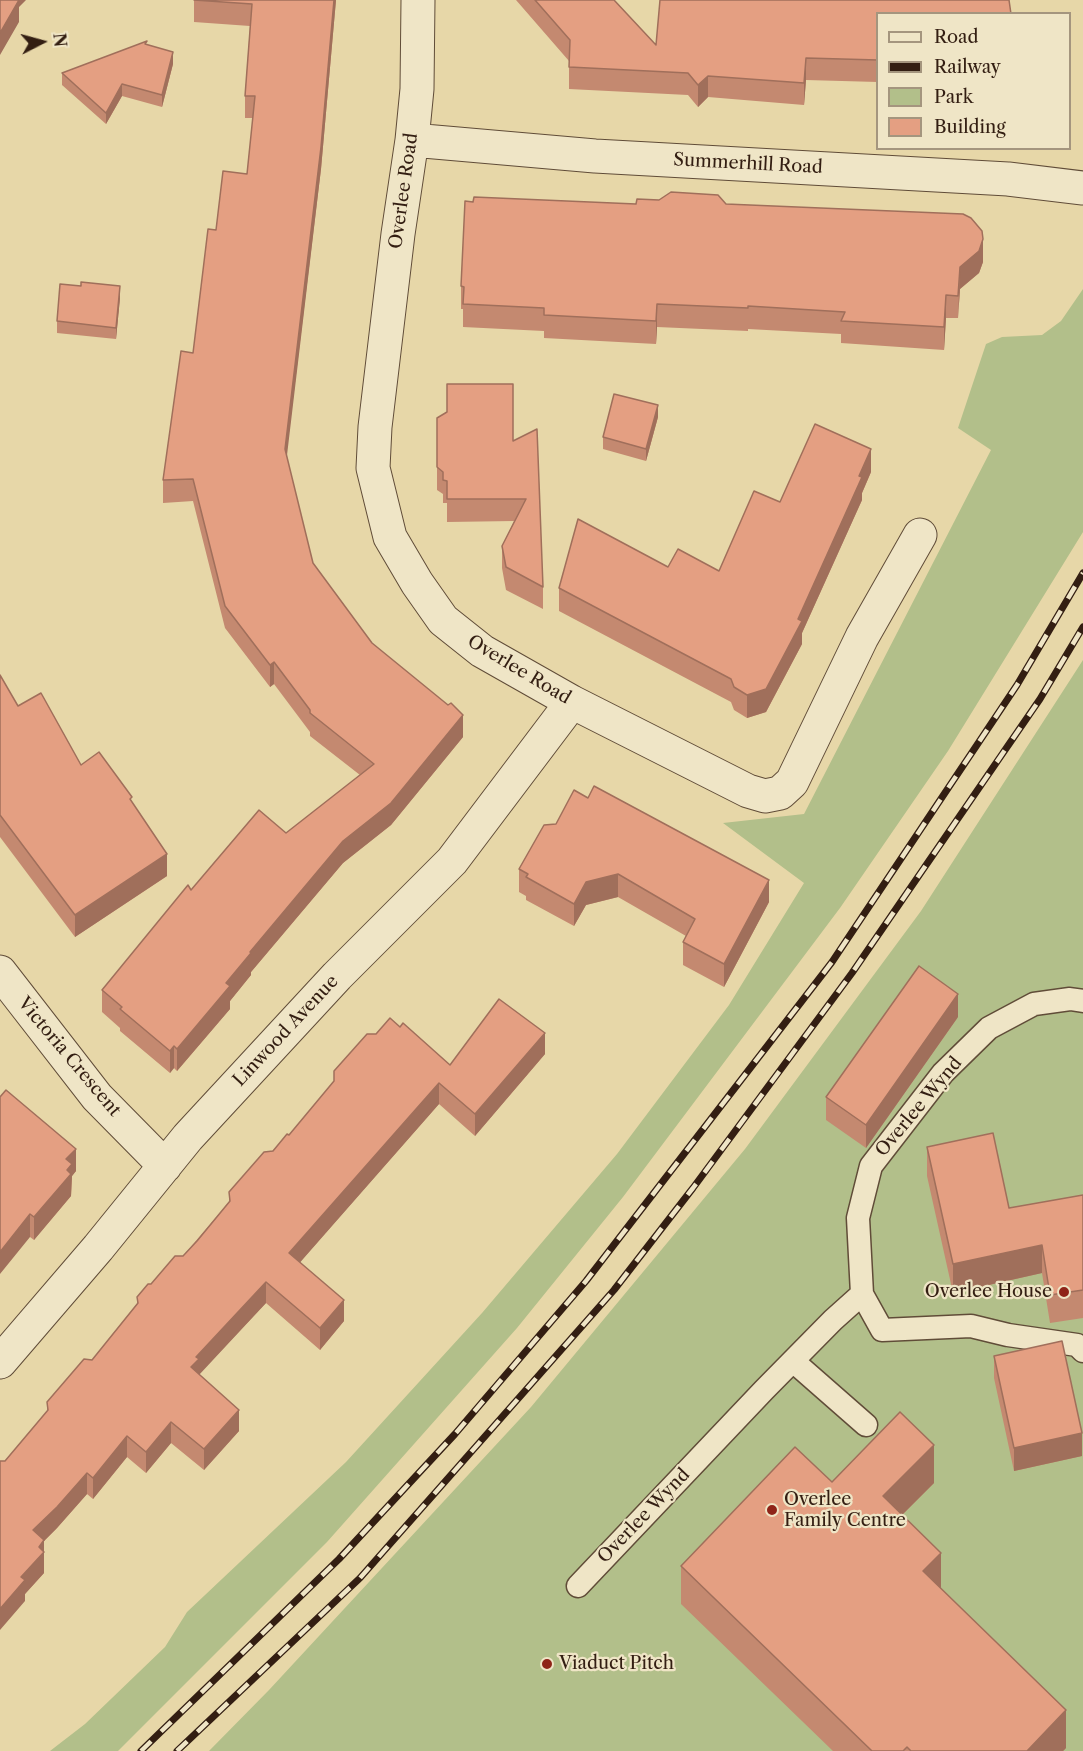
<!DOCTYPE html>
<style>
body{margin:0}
#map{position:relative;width:1083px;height:1751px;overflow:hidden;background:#e7d7a8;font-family:"Libre Caslon Text",serif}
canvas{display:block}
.legend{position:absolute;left:876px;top:12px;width:195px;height:138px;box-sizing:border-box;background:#efe5c6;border:2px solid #a4957e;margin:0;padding:8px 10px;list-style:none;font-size:18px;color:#331e12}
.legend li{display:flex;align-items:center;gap:12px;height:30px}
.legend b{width:30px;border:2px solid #a4957e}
.north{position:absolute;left:12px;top:12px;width:60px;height:60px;-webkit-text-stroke:4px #efe5c6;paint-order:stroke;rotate:84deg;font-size:16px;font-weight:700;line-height:24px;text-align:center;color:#331e12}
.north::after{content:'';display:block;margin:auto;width:21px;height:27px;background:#331e12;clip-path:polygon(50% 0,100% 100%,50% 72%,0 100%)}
</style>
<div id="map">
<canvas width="1083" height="1751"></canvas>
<ul class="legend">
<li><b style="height:8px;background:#efe5c6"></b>Road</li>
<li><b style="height:8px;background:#331e12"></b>Railway</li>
<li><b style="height:16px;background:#b2bf8a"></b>Park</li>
<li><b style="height:16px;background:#e49f82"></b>Building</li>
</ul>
<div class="north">N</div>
</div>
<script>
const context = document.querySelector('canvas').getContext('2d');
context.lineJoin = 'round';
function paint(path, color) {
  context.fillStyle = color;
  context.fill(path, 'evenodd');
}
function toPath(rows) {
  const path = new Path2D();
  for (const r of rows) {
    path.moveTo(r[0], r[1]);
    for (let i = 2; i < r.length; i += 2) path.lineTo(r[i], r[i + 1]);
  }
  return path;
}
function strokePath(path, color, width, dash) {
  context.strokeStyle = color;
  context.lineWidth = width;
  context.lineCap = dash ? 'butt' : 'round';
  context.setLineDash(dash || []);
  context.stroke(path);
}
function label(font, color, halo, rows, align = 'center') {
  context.font = font + ' "Libre Caslon Text",serif';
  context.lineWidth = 4.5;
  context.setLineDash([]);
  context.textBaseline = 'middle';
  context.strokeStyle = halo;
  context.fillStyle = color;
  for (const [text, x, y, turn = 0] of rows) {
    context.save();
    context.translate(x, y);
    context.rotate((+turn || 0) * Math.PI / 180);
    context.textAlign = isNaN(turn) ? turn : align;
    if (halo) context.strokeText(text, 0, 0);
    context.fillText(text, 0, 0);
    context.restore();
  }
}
paint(toPath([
 [1083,289,1083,532,948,751,840,908,623,1197,517,1328,327,1542,118,1751,50,1751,85,1724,165,1647,187,1612,346,1462,482,1313,617,1154,729,1005,804,883,723,823,804,814,991,450,958,428,986,344,1002,337,1042,335,1061,321],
 [1083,660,1083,1751,209,1751,269,1690,531,1407,745,1149,921,911]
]), '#b2bf8a');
const lane = toPath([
 [862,1294,882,1330,971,1326,1008,1335,1077,1345,1083,1351],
 [793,1361,866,1425],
 [578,1586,764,1390,833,1320,862,1294,858,1218,871,1166,943,1073,989,1028,1034,1004,1070,999,1083,1001]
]);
const street = toPath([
 [418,0,417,89,412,140,398,234,375,427,373,468,390,537,417,583,443,620,482,651,572,702,748,791,765,796,780,793,792,782,862,637,920,535],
 [412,140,595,156,1008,179,1083,188],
 [0,972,97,1097,165,1166],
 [0,1362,98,1248,188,1137,337,976,452,861,572,702]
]);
strokePath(lane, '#604c38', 25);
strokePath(street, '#604c38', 35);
strokePath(lane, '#efe5c6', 22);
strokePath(street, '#efe5c6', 33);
const rail = toPath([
 [141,1751,339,1559,455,1434,586,1281,832,962,1017,685,1083,573],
 [177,1751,360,1578,614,1290,693,1188,852,973,1040,699,1083,627]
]);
strokePath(rail, '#331e12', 7);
strokePath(rail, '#efe5c6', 4.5, [14]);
paint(toPath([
 [194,0,336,0,321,169,286,457,313,563,372,643,463,737,391,825,343,863,251,972,251,975,230,1001,230,1009,177,1071,174,1068,170,1073,120,1031,120,1028,102,1012,102,990,191,890,286,833,360,775,310,736,310,732,274,684,270,687,225,628,193,501,163,503,163,480,193,353,216,230,247,174,253,118,245,118,245,96,250,26,194,22],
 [511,0,614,0,656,45,878,14,878,82,806,80,804,105,708,97,698,107,688,95,569,89,569,61,516,0],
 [147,44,173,64,162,107,122,96,106,124,62,85,62,73],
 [636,204,726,204,983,262,979,273,960,289,958,318,946,318,944,350,841,343,841,334,748,329,748,331,657,327,656,344,544,338,544,331,463,327,463,309,461,309,461,286],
 [81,286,120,298,116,339,57,333,57,321],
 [658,417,646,461,603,449,603,437],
 [437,418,513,441,543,587,543,609,506,590,502,568,502,546,514,521,447,522,447,503,443,503,443,494,437,490],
 [871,472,862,493,862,500,802,633,802,644,766,712,747,718,734,710,731,702,559,611,559,588,668,567,719,571,780,502],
 [0,675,18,706,81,765,132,802,167,876,75,937,0,837],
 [544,825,769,902,724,987,683,965,683,942,686,936,618,897,586,905,574,926,526,900,526,896,519,892,519,869],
 [958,1017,866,1148,826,1120,826,1097],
 [400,1027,450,1065,545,1054,475,1136,439,1104,300,1262,344,1321,320,1350,266,1303,199,1374,239,1431,204,1470,171,1443,146,1473,127,1457,93,1499,87,1494,57,1528,44,1541,44,1573,25,1594,25,1601,5,1461,47,1411,47,1402,92,1360,137,1304,137,1297,183,1256,229,1202,229,1192,289,1135,376,1034],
 [0,1097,76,1171,72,1176,71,1196,34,1240,30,1237],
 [927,1147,1009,1208,1083,1195,1083,1318,1050,1323,1042,1273,953,1293,927,1176],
 [994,1356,1082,1456,1014,1471,994,1378],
 [832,1482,934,1483,902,1515,941,1588,1066,1748,1063,1751,833,1751,681,1604,681,1566]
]), '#c48970');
paint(toPath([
 [10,0,26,0,19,7,19,22,0,55,0,33],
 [334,0,336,0,321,169,285,472,285,449],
 [173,52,173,64,162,107,162,95],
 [806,58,806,80,804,105,804,83],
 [708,76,708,97,698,107,698,85],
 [122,84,122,96,106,124,106,113],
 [983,239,983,262,979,273,960,289,958,318,960,267],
 [120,286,120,298,116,339,116,328],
 [946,295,946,318,944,350,944,327],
 [657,304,657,327,656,344,656,321],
 [658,405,658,417,646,461,646,449],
 [871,449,871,472,862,493,862,500,802,633,802,644,766,712,747,718,747,695,859,476],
 [274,662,274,684,270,687,270,665],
 [463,715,463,737,391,825,343,863,251,972,251,975,230,1001,230,1009,177,1071,177,1049,250,952,343,841],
 [167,854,167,876,75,937,75,915],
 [618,874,618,897,586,905,574,926,574,904,586,882],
 [769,880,769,902,724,987,724,964],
 [958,994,958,1017,866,1148,866,1125],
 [545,1033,545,1054,475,1136,475,1114],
 [174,1046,174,1068,170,1073,170,1051],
 [439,1083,439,1104,289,1275,289,1253],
 [76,1149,76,1171,72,1176,71,1196,34,1240,34,1217,66,1159],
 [30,1214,30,1237,0,1274,0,1252],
 [1042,1245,1042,1273,953,1293,953,1264],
 [266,1282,266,1303,199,1375,191,1367,196,1357],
 [344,1300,344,1321,320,1350,320,1328],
 [239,1410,239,1431,204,1470,204,1449],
 [171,1422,171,1443,146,1473,146,1452],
 [1082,1433,1082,1456,1014,1471,1014,1448],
 [127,1436,127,1457,93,1499,93,1478],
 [934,1445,934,1483,883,1534,883,1496],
 [87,1473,87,1494,57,1528,44,1541,44,1573,25,1594,25,1601,0,1630,0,1609,21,1577,33,1530],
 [941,1553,941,1591,923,1571],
 [1066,1710,1066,1748,1063,1751,1027,1751]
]), '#a06f5b');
const building = toPath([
 [0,0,19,0,0,33,0,0],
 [194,0,334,0,321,147,285,449,313,563,372,643,448,705,451,703,463,715,391,803,343,841,250,952,251,953,226,983,230,986,177,1049,174,1046,170,1051,120,1009,122,1007,102,990,188,885,191,890,259,810,286,833,374,764,310,713,310,710,274,662,270,665,225,606,193,479,163,480,181,351,193,353,208,229,216,230,223,171,247,174,255,96,245,96,252,4,194,0],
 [535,0,614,0,656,45,660,0,1009,0,1011,14,878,14,878,60,806,58,804,83,708,76,698,85,688,73,569,67,570,40,535,0],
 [147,41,145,44,173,52,162,95,122,84,106,113,62,73,147,41],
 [671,192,718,195,726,204,963,214,971,218,982,231,983,239,979,251,960,267,958,296,946,295,944,327,841,321,845,312,748,306,748,308,657,304,656,321,544,315,544,308,463,304,464,287,461,286,465,201,473,202,474,197,636,204,637,199,659,200,671,192],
 [81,282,120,286,116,328,57,321,60,284,81,286,81,282],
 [447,384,513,384,513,441,537,429,543,587,506,567,502,546,526,499,447,499,447,481,443,480,443,472,437,467,437,418,447,412,447,384],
 [614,394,658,405,646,449,603,437,614,394],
 [815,424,871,449,859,476,862,477,798,619,802,621,766,689,747,695,734,687,731,679,559,588,578,519,668,567,678,549,719,571,754,491,780,502,815,424],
 [0,675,18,706,41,693,81,765,99,752,132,797,130,799,167,854,75,915,0,815,0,675],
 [594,786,769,880,724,964,683,942,695,919,618,874,586,882,574,904,526,877,528,874,519,869,544,825,556,824,574,790,588,798,594,786],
 [919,966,958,994,866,1125,826,1097,919,966],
 [499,999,545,1033,475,1114,439,1083,289,1253,344,1300,320,1328,266,1282,196,1357,199,1359,191,1367,239,1410,204,1449,171,1422,146,1452,127,1436,93,1478,87,1473,57,1507,33,1530,44,1540,39,1547,44,1552,21,1577,25,1580,0,1609,0,1461,5,1461,48,1410,47,1402,84,1359,92,1360,138,1303,137,1297,148,1284,151,1284,175,1256,183,1256,197,1241,230,1201,229,1192,264,1152,273,1151,287,1134,289,1135,334,1081,334,1071,367,1034,376,1034,390,1018,400,1027,403,1023,450,1065,499,999],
 [6,1090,76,1149,66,1159,72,1164,67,1170,71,1174,34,1217,30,1214,0,1252,0,1097,6,1090],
 [993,1133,1009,1208,1083,1195,1083,1290,1050,1295,1042,1245,953,1264,927,1147,993,1133],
 [1062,1341,1082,1433,1014,1448,994,1356,1062,1341],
 [900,1412,934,1445,883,1496,941,1553,923,1571,1066,1710,1027,1751,911,1751,907,1747,903,1751,872,1751,681,1566,795,1447,832,1482,900,1412]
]);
paint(building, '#e49f82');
strokePath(building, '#a06f5b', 1.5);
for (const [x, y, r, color] of [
 [1064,1292,6,"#8f2418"],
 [772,1510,6,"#8f2418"],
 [547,1664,6,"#8f2418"]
]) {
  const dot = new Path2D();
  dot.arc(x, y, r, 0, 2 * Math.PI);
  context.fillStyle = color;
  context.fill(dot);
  strokePath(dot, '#efe5c6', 2);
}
label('18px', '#331e12', '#efe5c6', [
 ["Summerhill Road",748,164,3],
 ["Overlee Road",404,191,-82],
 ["Overlee Road",519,670,31],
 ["Linwood Avenue",286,1031,-47],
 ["Victoria Crescent",69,1057,50],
 ["Overlee Wynd",919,1107,-50],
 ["Overlee Wynd",644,1516,-46]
]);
label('18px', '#331e12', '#efe5c6', [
 ["Overlee House",1052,1292,"right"],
 ["Overlee",784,1500],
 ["Family Centre",784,1521],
 ["Viaduct Pitch",559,1664]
], 'left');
</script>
